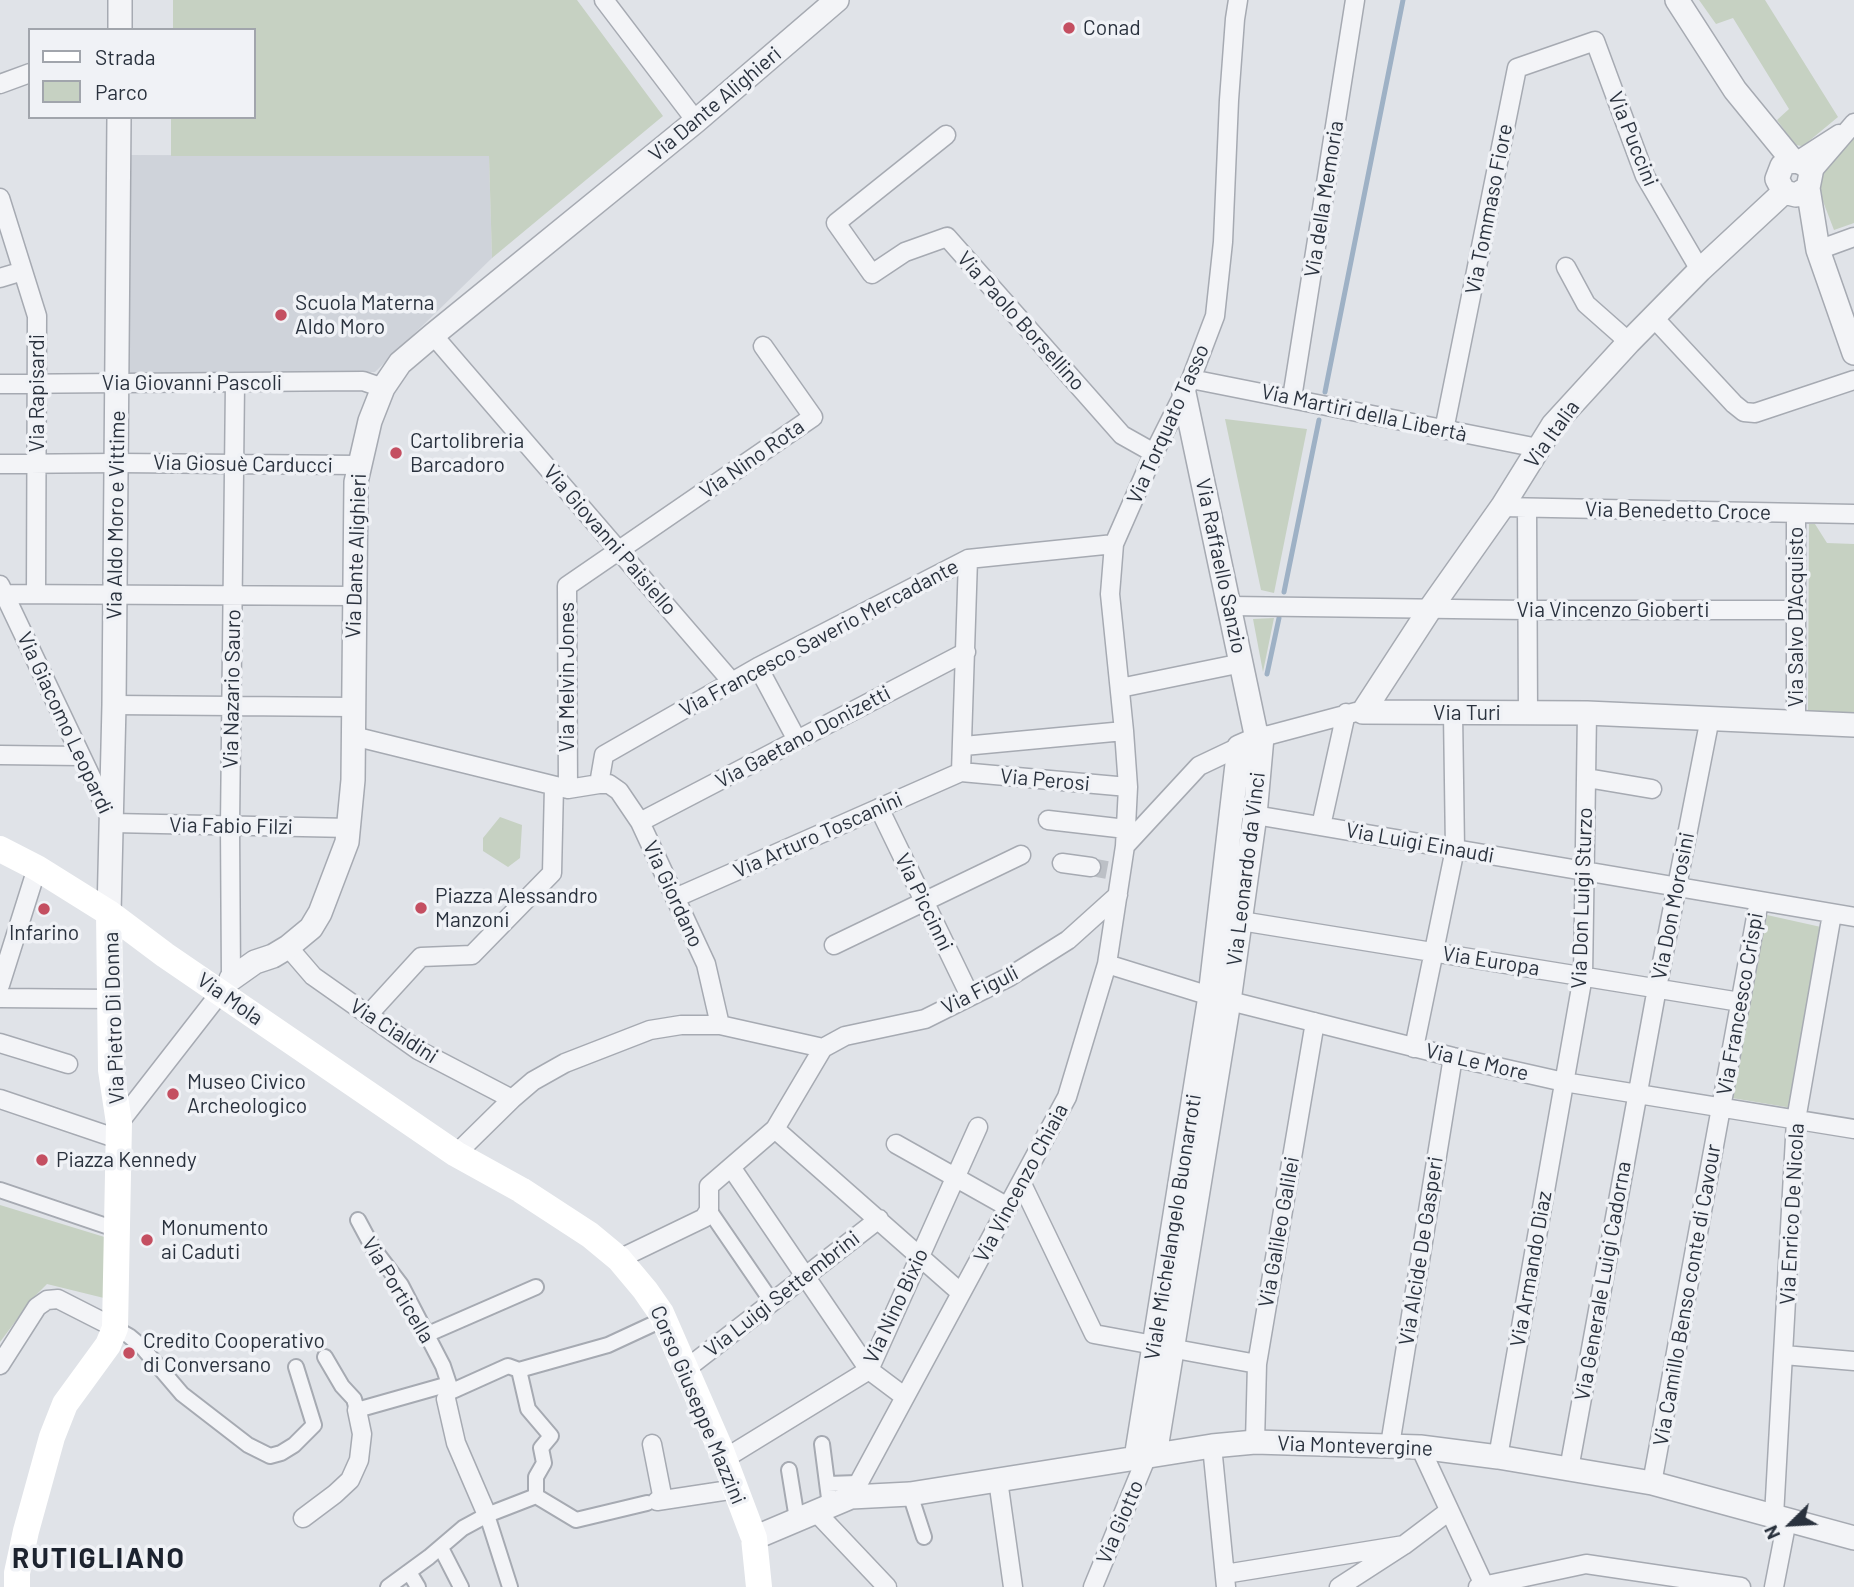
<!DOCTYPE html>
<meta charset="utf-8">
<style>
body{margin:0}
#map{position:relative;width:1854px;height:1587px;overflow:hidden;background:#e0e3e8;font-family:Barlow,sans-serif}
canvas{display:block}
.legend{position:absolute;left:28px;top:28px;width:228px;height:91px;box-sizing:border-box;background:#f0f2f6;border:2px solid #a1a5ac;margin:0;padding:9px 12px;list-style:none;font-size:21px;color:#2a323e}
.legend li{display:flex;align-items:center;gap:14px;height:35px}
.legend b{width:35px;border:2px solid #a1a5ac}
.north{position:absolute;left:1756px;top:1489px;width:70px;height:70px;-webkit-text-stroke:5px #f0f2f6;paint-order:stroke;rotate:246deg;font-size:19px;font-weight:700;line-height:28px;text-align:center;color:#2a323e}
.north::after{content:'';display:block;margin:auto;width:24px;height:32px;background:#2a323e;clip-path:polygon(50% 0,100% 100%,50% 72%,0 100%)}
</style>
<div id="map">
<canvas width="1854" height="1587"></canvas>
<ul class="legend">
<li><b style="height:9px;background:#fff"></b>Strada</li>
<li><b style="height:19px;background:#c6d1c2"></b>Parco</li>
</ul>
<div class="north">N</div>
</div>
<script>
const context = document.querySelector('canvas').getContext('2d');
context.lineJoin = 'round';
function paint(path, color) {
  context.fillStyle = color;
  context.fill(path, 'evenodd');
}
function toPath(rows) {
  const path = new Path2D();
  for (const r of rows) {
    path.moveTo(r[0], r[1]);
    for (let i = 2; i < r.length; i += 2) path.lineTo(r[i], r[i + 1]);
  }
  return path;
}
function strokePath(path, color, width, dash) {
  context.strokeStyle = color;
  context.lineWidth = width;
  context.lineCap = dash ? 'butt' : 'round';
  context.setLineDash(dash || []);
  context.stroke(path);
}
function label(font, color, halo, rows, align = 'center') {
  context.font = font + ' Barlow,sans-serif';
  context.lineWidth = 7;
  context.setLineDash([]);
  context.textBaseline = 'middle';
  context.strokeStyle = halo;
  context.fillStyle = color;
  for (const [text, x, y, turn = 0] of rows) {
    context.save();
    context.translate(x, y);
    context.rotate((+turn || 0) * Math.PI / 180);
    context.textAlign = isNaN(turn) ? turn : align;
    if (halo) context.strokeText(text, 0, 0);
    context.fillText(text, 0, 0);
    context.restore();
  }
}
paint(toPath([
 [130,155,489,156,492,258,375,372,127,377]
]), '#cfd3da');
paint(toPath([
 [173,0,577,0,663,116,492,258,489,156,171,156,171,117,254,117,254,30,173,30],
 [1699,0,1765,0,1838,117,1809,141,1802,146,1795,145,1777,120,1789,109,1733,18,1716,24],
 [1854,137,1854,223,1834,230,1819,191,1820,171,1826,162],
 [1225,419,1307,429,1274,593,1261,590],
 [1809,524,1815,524,1827,543,1854,544,1854,713,1808,711],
 [1274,618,1263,672,1253,619],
 [500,817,522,825,520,858,508,867,483,851,483,838],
 [1767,915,1821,927,1792,1108,1732,1098],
 [0,1205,111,1239,108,1299,47,1284,33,1298,0,1342]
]), '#c6d1c2');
strokePath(toPath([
 [1325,392,1403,0],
 [1284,592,1319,420],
 [1267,674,1279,618],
 [1238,858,1247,773]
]), '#9eb1c5', 5);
strokePath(toPath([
 [1091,867,1107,870]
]), '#bcc0c6', 18, [18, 9]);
const pedestrian = toPath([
 [0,1190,118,1230],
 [709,1210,772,1302],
 [358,1220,373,1248,401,1285,443,1366,449,1384,446,1399],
 [115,1328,129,1336,141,1346,182,1394,248,1445,270,1456,281,1453,294,1445,314,1425,296,1367],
 [426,1335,536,1287],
 [325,1357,342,1386,354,1399,357,1410,449,1384],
 [519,1370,608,1345,664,1319],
 [519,1370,528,1409,551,1436,541,1448,544,1463,536,1477,536,1496],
 [448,1393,508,1366,519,1370],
 [822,1444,830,1506],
 [789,1470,797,1519],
 [828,1484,857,1483],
 [910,1494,924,1537],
 [487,1515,510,1587],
 [441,1548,461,1587],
 [409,1572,418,1587],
 [388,1587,429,1557,463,1528,487,1515,536,1496,576,1520,647,1503]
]);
const minor = toPath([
 [604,0,696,121],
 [0,84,30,73],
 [946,135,836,223,872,274,905,252,947,237,1122,435,1154,453],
 [1797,161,1839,134],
 [1811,173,1854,123],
 [0,198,37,316,36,594],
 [1818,250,1854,237],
 [1566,267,1586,304,1629,342],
 [0,278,23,271],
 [1654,318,1734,404,1744,412,1755,413,1854,380],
 [433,335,732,682],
 [1191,379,1538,448],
 [0,384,363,381,383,388],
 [1292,398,1355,0],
 [1444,430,1517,68,1595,41,1645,176,1700,270],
 [0,464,117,463,359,465],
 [1502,507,1854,514],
 [1527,509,1528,713],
 [0,585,113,823,350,828],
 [4,594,354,596],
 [1230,606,1527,610,1796,610],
 [758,667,797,740],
 [1120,688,1242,663],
 [114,705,353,707],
 [1796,722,1796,513],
 [353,736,568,789,599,784,609,784,619,791,640,822,706,964,720,1025],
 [1262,737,1356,712],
 [964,746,1124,731],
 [0,755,81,756],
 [961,772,968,559],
 [1587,778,1652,789],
 [599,784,604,755,758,667,968,559,1114,544],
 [568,789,567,586,813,417,763,346],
 [879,808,970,996],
 [1255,815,1854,917],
 [1048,820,1126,829],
 [640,822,966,652],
 [1321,826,1346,713],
 [1125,846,1199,766,1239,747],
 [1062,863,1091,867],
 [675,898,961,772,1128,787],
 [1241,921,1740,1002],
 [834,945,1021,855],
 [288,947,313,976,418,1050,512,1099],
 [1107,964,1210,996,1453,1057,1564,1082,1854,1129],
 [0,985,37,868],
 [0,998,111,999],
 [368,1015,421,957,472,955,552,873,554,786],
 [0,1043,68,1064],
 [1414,1048,1455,849,1453,713],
 [0,1099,118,1139],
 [119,1123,231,979,230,826,235,383],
 [775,1129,961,1293],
 [896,1144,1008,1207],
 [456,1154,512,1099,533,1081,565,1063,650,1030,681,1025,720,1025,823,1048],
 [731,1167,869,1370,905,1397],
 [1021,1182,1094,1334,1257,1364],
 [619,1259,704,1218,709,1210,709,1186,775,1129,823,1048,845,1036,925,1019,1009,977,1068,940,1118,895],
 [1784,1355,1854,1361],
 [0,1365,37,1307,47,1300,58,1299,115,1328],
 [686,1369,879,1219],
 [446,1399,456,1443,487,1515],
 [1255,1442,1257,1364,1315,1022],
 [652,1444,663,1500],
 [1390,1445,1453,1057],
 [1212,1446,1226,1587],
 [1420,1447,1485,1587],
 [1498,1457,1583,976,1587,713],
 [724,1459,869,1370,978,1127],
 [1569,1469,1657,988,1710,718],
 [998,1480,1013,1587],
 [1652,1483,1759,901],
 [851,1497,1067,1097,1107,964,1125,846,1128,787,1124,731,1110,594,1114,544,1154,453,1191,379,1215,316,1223,242,1229,100,1235,19,1238,0],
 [657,1501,736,1489],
 [815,1511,887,1587],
 [1774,1516,1796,1120,1832,914],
 [303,1518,335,1494,350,1480,359,1460,362,1434,357,1410],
 [1225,1574,1404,1545],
 [1093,1587,1147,1456],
 [1339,1587,1404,1545,1449,1511],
 [1478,1587,1586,1564,1741,1587],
 [1774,1587,1787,1520]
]);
const tertiary = toPath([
 [120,0,120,30],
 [1677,0,1735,90,1793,161],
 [1808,188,1796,195,1784,192,1777,179,1782,166,1787,162,1797,161,1806,165,1811,173,1808,188,1818,250,1854,353],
 [1184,393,1257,739],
 [1363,712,1430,609,1502,507,1553,425,1629,342,1700,270,1784,192],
 [1363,712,1587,713,1854,725],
 [109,913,114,705,119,117],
 [231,979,255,962,273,956,288,947,311,928,320,913,347,842,353,780,356,482,370,421,383,388,400,363,433,335,696,121,837,0],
 [1136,1458,1210,996,1239,747,1262,737,1255,815,1229,1001,1155,1455],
 [754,1538,851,1497,910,1494,1212,1446,1255,1442,1420,1447,1498,1457,1652,1483,1854,1538]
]);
strokePath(pedestrian, '#a6aab2', 18);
strokePath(minor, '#a6aab2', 21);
strokePath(tertiary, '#a6aab2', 26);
strokePath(pedestrian, '#f3f4f7', 14);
strokePath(minor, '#f3f4f7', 18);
strokePath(tertiary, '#f3f4f7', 23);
strokePath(toPath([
 [0,849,37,868,109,913,165,955,456,1154,521,1190,590,1235,619,1259,645,1290,661,1313,720,1448,754,1538,759,1587],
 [17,1587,17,1573,26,1531,52,1437,65,1404,108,1345,115,1328,119,1123,111,1070,109,913]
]), '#fff', 26);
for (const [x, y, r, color] of [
 [1069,28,7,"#c44f61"],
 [281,315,7,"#c44f61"],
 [396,453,7,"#c44f61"],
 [421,908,7,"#c44f61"],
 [44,909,7,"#c44f61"],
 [173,1094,7,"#c44f61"],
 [42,1160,7,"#c44f61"],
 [147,1240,7,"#c44f61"],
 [129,1353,7,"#c44f61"]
]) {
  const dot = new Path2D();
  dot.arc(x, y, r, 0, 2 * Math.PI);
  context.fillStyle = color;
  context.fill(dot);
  strokePath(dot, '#f0f2f6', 2.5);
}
label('21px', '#2a323e', '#f0f2f6', [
 ["Conad",1083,28],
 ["Scuola Materna",295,303],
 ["Aldo Moro",295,327],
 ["Cartolibreria",410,441],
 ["Barcadoro",410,465],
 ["Piazza Alessandro",435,896],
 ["Manzoni",435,920],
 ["Infarino",44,933,"center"],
 ["Museo Civico",187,1082],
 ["Archeologico",187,1106],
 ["Piazza Kennedy",56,1160],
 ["Monumento",161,1228],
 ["ai Caduti",161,1252],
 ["Credito Cooperativo",143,1341],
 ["di Conversano",143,1365]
], 'left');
label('21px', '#2a323e', '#f0f2f6', [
 ["Via Dante Alighieri",715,104,-40],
 ["Via Puccini",1633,139,68],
 ["Via della Memoria",1324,199,-81],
 ["Via Tommaso Fiore",1489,209,-79],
 ["Via Paolo Borsellino",1021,321,48],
 ["Via Giovanni Pascoli",192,383],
 ["Via Rapisardi",37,393,-90],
 ["Via Martiri della Libertà",1364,413,12],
 ["Via Torquato Tasso",1168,424,-66],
 ["Via Italia",1552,434,-54],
 ["Via Nino Rota",752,459,-35],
 ["Via Giosuè Carducci",243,464,1],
 ["Via Benedetto Croce",1678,511,1],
 ["Via Aldo Moro e Vittime",116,515,-89],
 ["Via Giovanni Paisiello",610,540,49],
 ["Via Dante Alighieri",356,556,-88],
 ["Via Raffaello Sanzio",1221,566,78],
 ["Via Vincenzo Gioberti",1613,610],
 ["Via Salvo D'Acquisto",1796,617,-90],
 ["Via Francesco Saverio Mercadante",819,638,-28],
 ["Via Melvin Jones",567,677,-90],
 ["Via Nazario Sauro",232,689,-89],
 ["Via Turi",1467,713],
 ["Via Giacomo Leopardi",65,723,65],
 ["Via Gaetano Donizetti",803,737,-28],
 ["Via Perosi",1045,780,5],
 ["Via Fabio Filzi",231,826,1],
 ["Via Arturo Toscanini",818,835,-24],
 ["Via Luigi Einaudi",1420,843,10],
 ["Via Leonardo da Vinci",1246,869,-83],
 ["Via Giordano",673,894,65],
 ["Via Don Luigi Sturzo",1582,898,-88],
 ["Via Piccinni",924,902,64],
 ["Via Don Morosini",1673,906,-79],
 ["Via Europa",1491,961,9],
 ["Via Figuli",980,990,-27],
 ["Via Mola",230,999,35],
 ["Via Francesco Crispi",1740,1004,-80],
 ["Via Pietro Di Donna",114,1018,-92],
 ["Via Cialdini",394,1031,33],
 ["Via Le More",1477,1062,13],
 ["Via Vincenzo Chiaia",1021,1183,-62],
 ["Via Enrico De Nicola",1792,1214,-87],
 ["Viale Michelangelo Buonarroti",1173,1227,-81],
 ["Via Galileo Galilei",1279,1232,-80],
 ["Via Alcide De Gasperi",1421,1251,-81],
 ["Via Armando Diaz",1531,1269,-80],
 ["Via Generale Luigi Cadorna",1603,1281,-80],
 ["Via Porticella",398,1290,59],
 ["Via Luigi Settembrini",782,1294,-38],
 ["Via Camillo Benso conte di Cavour",1687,1295,-80],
 ["Via Nino Bixio",896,1306,-65],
 ["Corso Giuseppe Mazzini",698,1405,67],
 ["Via Montevergine",1355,1446,2],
 ["Via Giotto",1120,1522,-67]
]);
context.letterSpacing = '2px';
label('bold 28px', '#1c232f', '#f0f2f6', [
 ["RUTIGLIANO",99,1559]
]);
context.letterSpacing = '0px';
</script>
